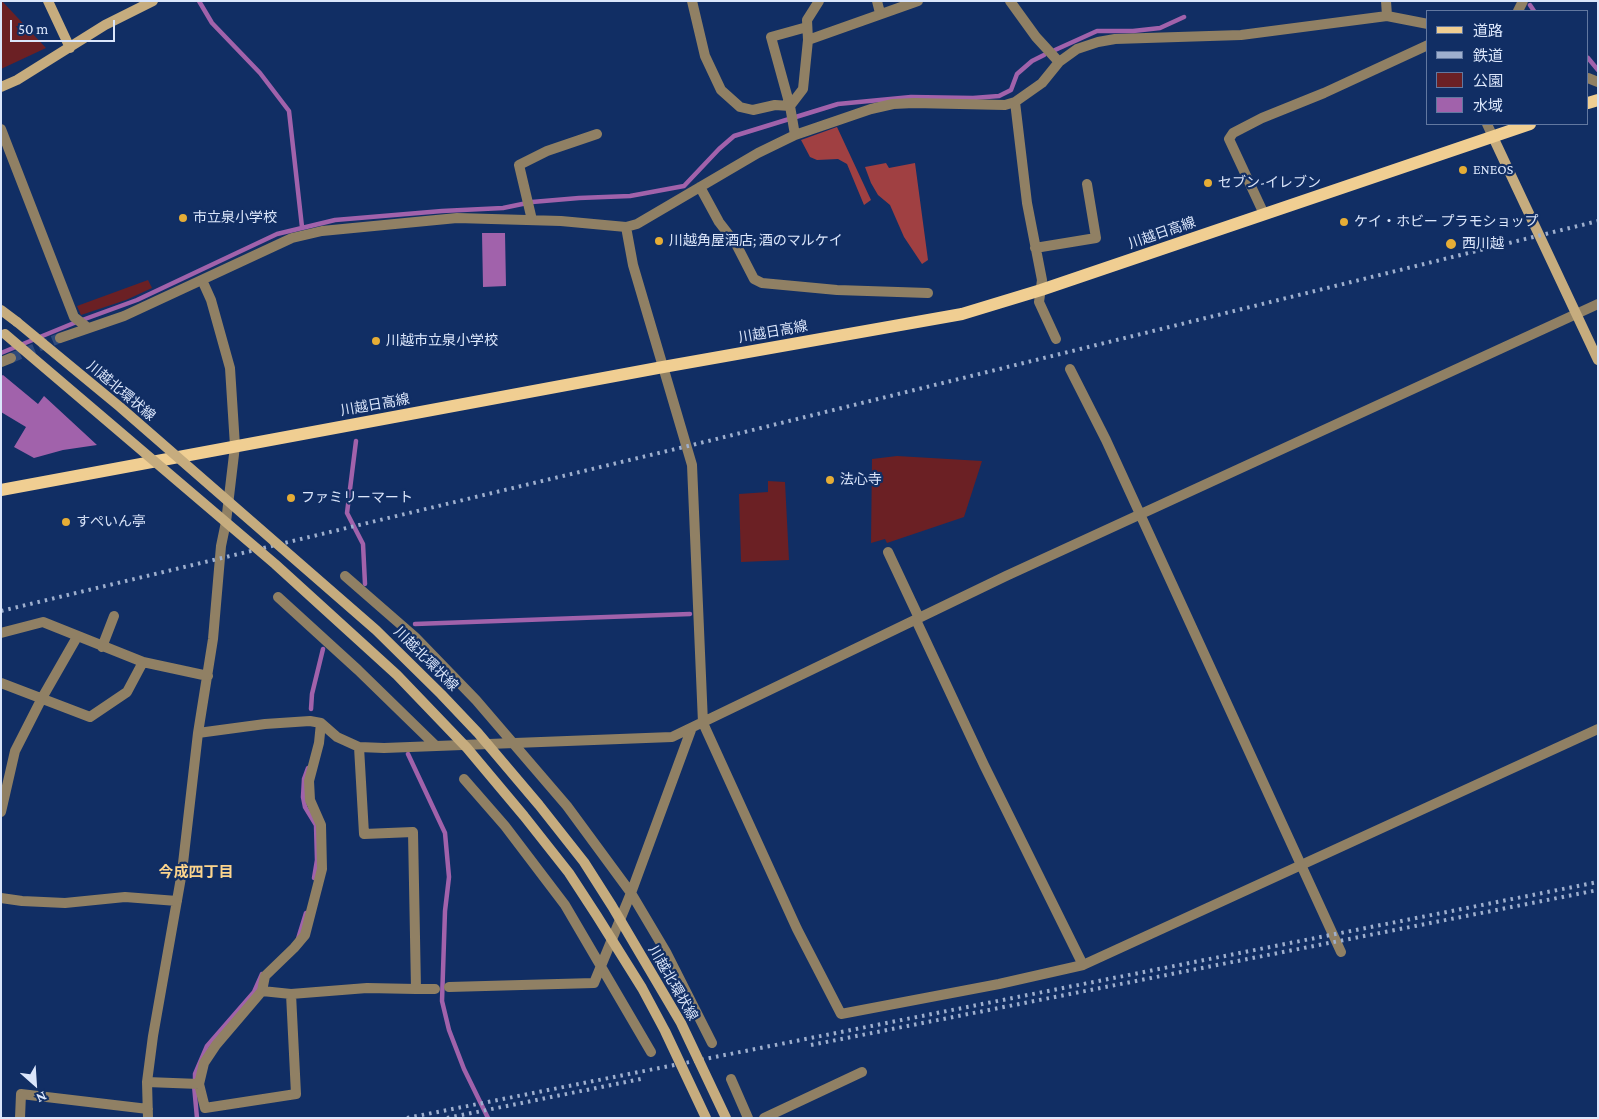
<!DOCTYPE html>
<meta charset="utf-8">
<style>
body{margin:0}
#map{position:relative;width:1599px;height:1119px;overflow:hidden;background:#112e64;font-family:"Crimson Pro","Noto Sans JP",serif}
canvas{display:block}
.frame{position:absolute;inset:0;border:2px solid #dbe6fb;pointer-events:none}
.legend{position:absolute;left:1426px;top:10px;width:162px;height:115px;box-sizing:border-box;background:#112e64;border:1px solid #6278a0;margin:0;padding:6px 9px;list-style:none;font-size:15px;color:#dbe6fb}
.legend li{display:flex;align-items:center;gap:10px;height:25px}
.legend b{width:25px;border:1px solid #6278a0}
.north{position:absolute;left:10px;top:1059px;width:50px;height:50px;-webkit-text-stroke:4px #112e64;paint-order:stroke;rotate:154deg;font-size:14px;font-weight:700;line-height:20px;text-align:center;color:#dbe6fb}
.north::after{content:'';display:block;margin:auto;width:18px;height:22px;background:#dbe6fb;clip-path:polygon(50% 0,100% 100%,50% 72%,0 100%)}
.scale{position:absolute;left:10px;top:20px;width:105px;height:22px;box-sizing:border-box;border:2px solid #dbe6fb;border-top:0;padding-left:6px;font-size:15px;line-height:18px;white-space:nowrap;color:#dbe6fb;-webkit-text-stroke:4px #112e64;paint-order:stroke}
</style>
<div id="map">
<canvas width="1599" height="1119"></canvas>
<div class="frame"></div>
<ul class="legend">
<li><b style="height:6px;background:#f0ce92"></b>道路</li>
<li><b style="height:6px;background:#9eafce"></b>鉄道</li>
<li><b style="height:14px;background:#6b2024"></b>公園</li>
<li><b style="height:14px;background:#a162ab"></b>水域</li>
</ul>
<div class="north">N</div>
<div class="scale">50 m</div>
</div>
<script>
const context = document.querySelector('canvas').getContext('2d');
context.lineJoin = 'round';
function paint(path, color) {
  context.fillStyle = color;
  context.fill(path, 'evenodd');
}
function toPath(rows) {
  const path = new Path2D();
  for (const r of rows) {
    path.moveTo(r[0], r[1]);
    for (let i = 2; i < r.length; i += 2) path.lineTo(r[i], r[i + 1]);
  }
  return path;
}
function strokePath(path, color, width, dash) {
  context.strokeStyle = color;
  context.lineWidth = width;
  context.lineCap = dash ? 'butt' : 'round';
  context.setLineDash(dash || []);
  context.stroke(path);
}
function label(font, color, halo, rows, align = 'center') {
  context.font = font + ' "Crimson Pro","Noto Sans JP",serif';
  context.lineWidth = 4.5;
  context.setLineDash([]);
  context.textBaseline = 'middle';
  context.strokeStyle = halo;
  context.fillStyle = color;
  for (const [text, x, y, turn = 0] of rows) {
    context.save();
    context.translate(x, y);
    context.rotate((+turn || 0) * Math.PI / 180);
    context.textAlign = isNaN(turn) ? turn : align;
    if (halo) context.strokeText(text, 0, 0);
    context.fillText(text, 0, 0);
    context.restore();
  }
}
paint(toPath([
 [2,1,46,48,1,69,1,1],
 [148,280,152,288,126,300,81,315,77,306],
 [897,456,982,461,964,517,887,543,885,539,871,543,872,459],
 [768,481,785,482,789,560,741,562,739,494,768,492]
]), '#6b2024');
paint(toPath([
 [837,127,871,200,864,205,847,164,838,159,817,160,810,157,801,140],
 [886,163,889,168,915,163,928,260,922,264,904,237,890,205,878,195,871,183,865,167]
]), '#a04042');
paint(toPath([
 [482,233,505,233,506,286,483,287],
 [3,375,38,404,44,396,97,445,63,450,34,458,14,447,26,427,1,412,1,376]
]), '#a162ab');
strokePath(toPath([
 [199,1,212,23,260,73,289,111,302,227],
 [1530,5,1534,11],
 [1055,50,1097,31,1133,31,1160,28,1184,17],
 [1588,58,1598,70],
 [1,353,74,323,137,300,277,234,335,220,442,211,503,208,532,202,579,198,630,196,684,186,719,149,734,136,838,104,911,97,973,98,999,96,1011,90,1017,74,1032,61,1044,55],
 [356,441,347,513,363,544,365,584],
 [415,624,690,614],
 [311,709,312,694,323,649],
 [408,754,445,833,449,877,445,911,442,1001,449,1030,464,1069,488,1118],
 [308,768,304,779,303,797,305,807,316,825,317,860,314,878],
 [298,939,306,913],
 [195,1082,195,1074,207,1046,254,992,262,974],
 [194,1085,197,1118]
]), '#a162ab', 4.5);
strokePath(toPath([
 [11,358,60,338]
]), '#2f4a7b', 10, [10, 5]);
strokePath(toPath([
 [692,1,705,56,721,90,740,107,753,110,775,105,790,106,795,135],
 [877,1,880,13],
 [1010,1,1036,37,1059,62],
 [1386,1,1387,16],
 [1518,11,1523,1],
 [808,40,918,1],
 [1588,78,1598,82],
 [1015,102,1027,203,1042,280,1039,302,1056,339],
 [790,106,803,89,808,40,807,20,819,1],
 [790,106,771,37,807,27],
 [1487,124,1493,137],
 [1,129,74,317,88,328],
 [700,187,719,222,736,244,754,279,762,283,837,290,928,293],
 [1264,214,1229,139,1233,133,1262,118,1324,93,1428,45],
 [532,220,519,165,547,151,597,134],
 [626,227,633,265,692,465,703,723,797,929,841,1014,999,984,1083,965,1598,729],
 [1035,248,1096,238,1087,184],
 [60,338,124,316,292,238,322,231,457,218,561,221,626,227,637,224,758,153,795,135,871,109,893,104,914,103,1005,105,1015,102,1042,83,1059,62,1077,49,1098,42,1115,39,1241,35,1387,16,1428,24],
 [1,362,11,358],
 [1070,369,1106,440,1341,952],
 [888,552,919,618],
 [345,576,415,637,476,700,567,806,631,893,666,952,712,1043],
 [278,597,358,670,436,746],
 [916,620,984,765,1083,965],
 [1,633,43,622,143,662,208,676],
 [102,647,114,616],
 [1,683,90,717,127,692,143,662],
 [198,733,265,724,310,721,321,723,337,737,359,747,384,748,672,737,1006,576,1598,304],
 [464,779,505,826,565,905,651,1052],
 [1,812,15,751,42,698,77,637],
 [1,898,22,901,65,903,125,897,177,901],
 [449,987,594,983,631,893,691,730],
 [416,989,435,989],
 [262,991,265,976,294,948,305,935,322,869,321,825,310,800,309,781,319,743,321,723],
 [731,1079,748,1118],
 [147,1082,199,1084,204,1063,216,1045,262,991,291,994,367,988,416,989,413,832,364,834,359,747],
 [199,1084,205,1108,296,1094,291,994],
 [20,1118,21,1094,148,1109],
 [148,1118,147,1082,153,1036,182,872,198,733,213,639,221,546,226,522,235,446,230,368,211,300,202,280],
 [764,1118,862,1072]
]), '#908064', 10);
strokePath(toPath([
 [48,1,70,48],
 [1,87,17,80,105,25,153,1],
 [1493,137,1598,360],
 [1,310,17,322]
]), '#c6ac7e', 10);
strokePath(toPath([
 [1588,103,1598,100],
 [1,490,663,367,962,314,1041,290,1530,124]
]), '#f0ce92', 12);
strokePath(toPath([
 [1,611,688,446,1598,221],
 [811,1045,1598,890],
 [407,1118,1598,882],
 [447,1118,641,1079]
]), '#9eafce', 4, [2.5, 5]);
strokePath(toPath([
 [17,322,120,407,376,630,441,694,478,733,539,805,584,862,612,906,681,1023,726,1118],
 [5,334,275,564,397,675,467,748,524,816,569,873,597,916,642,988,665,1031,706,1118]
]), '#c6ac7e', 10);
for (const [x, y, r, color] of [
 [1463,170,5,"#e6ad36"],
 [1208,183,5,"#e6ad36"],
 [183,218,5,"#e6ad36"],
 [1344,222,5,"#e6ad36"],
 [659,241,5,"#e6ad36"],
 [1451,244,6,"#e6ad36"],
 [376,341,5,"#e6ad36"],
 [830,480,5,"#e6ad36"],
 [291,498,5,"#e6ad36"],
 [66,522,5,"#e6ad36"]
]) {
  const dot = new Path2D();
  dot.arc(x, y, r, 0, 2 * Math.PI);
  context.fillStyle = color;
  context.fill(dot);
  strokePath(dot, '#112e64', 2);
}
label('14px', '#dbe6fb', '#112e64', [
 ["ENEOS",1473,170],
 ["セブン-イレブン",1218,183],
 ["市立泉小学校",193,218],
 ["ケイ・ホビー プラモショップ",1354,222],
 ["川越角屋酒店; 酒のマルケイ",669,241],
 ["西川越",1462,244],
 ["川越市立泉小学校",386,341],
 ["法心寺",840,480],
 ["ファミリーマート",301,498],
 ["すぺいん亭",76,522]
], 'left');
label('14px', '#dbe6fb', '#112e64', [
 ["川越日高線",1162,233,-19],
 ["川越日高線",773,332,-10],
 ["川越北環状線",121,391,40],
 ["川越日高線",375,405,-10],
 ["川越北環状線",426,659,45],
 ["川越北環状線",673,983,60]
]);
label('bold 15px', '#fdd58d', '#112e64', [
 ["今成四丁目",196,872]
]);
</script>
